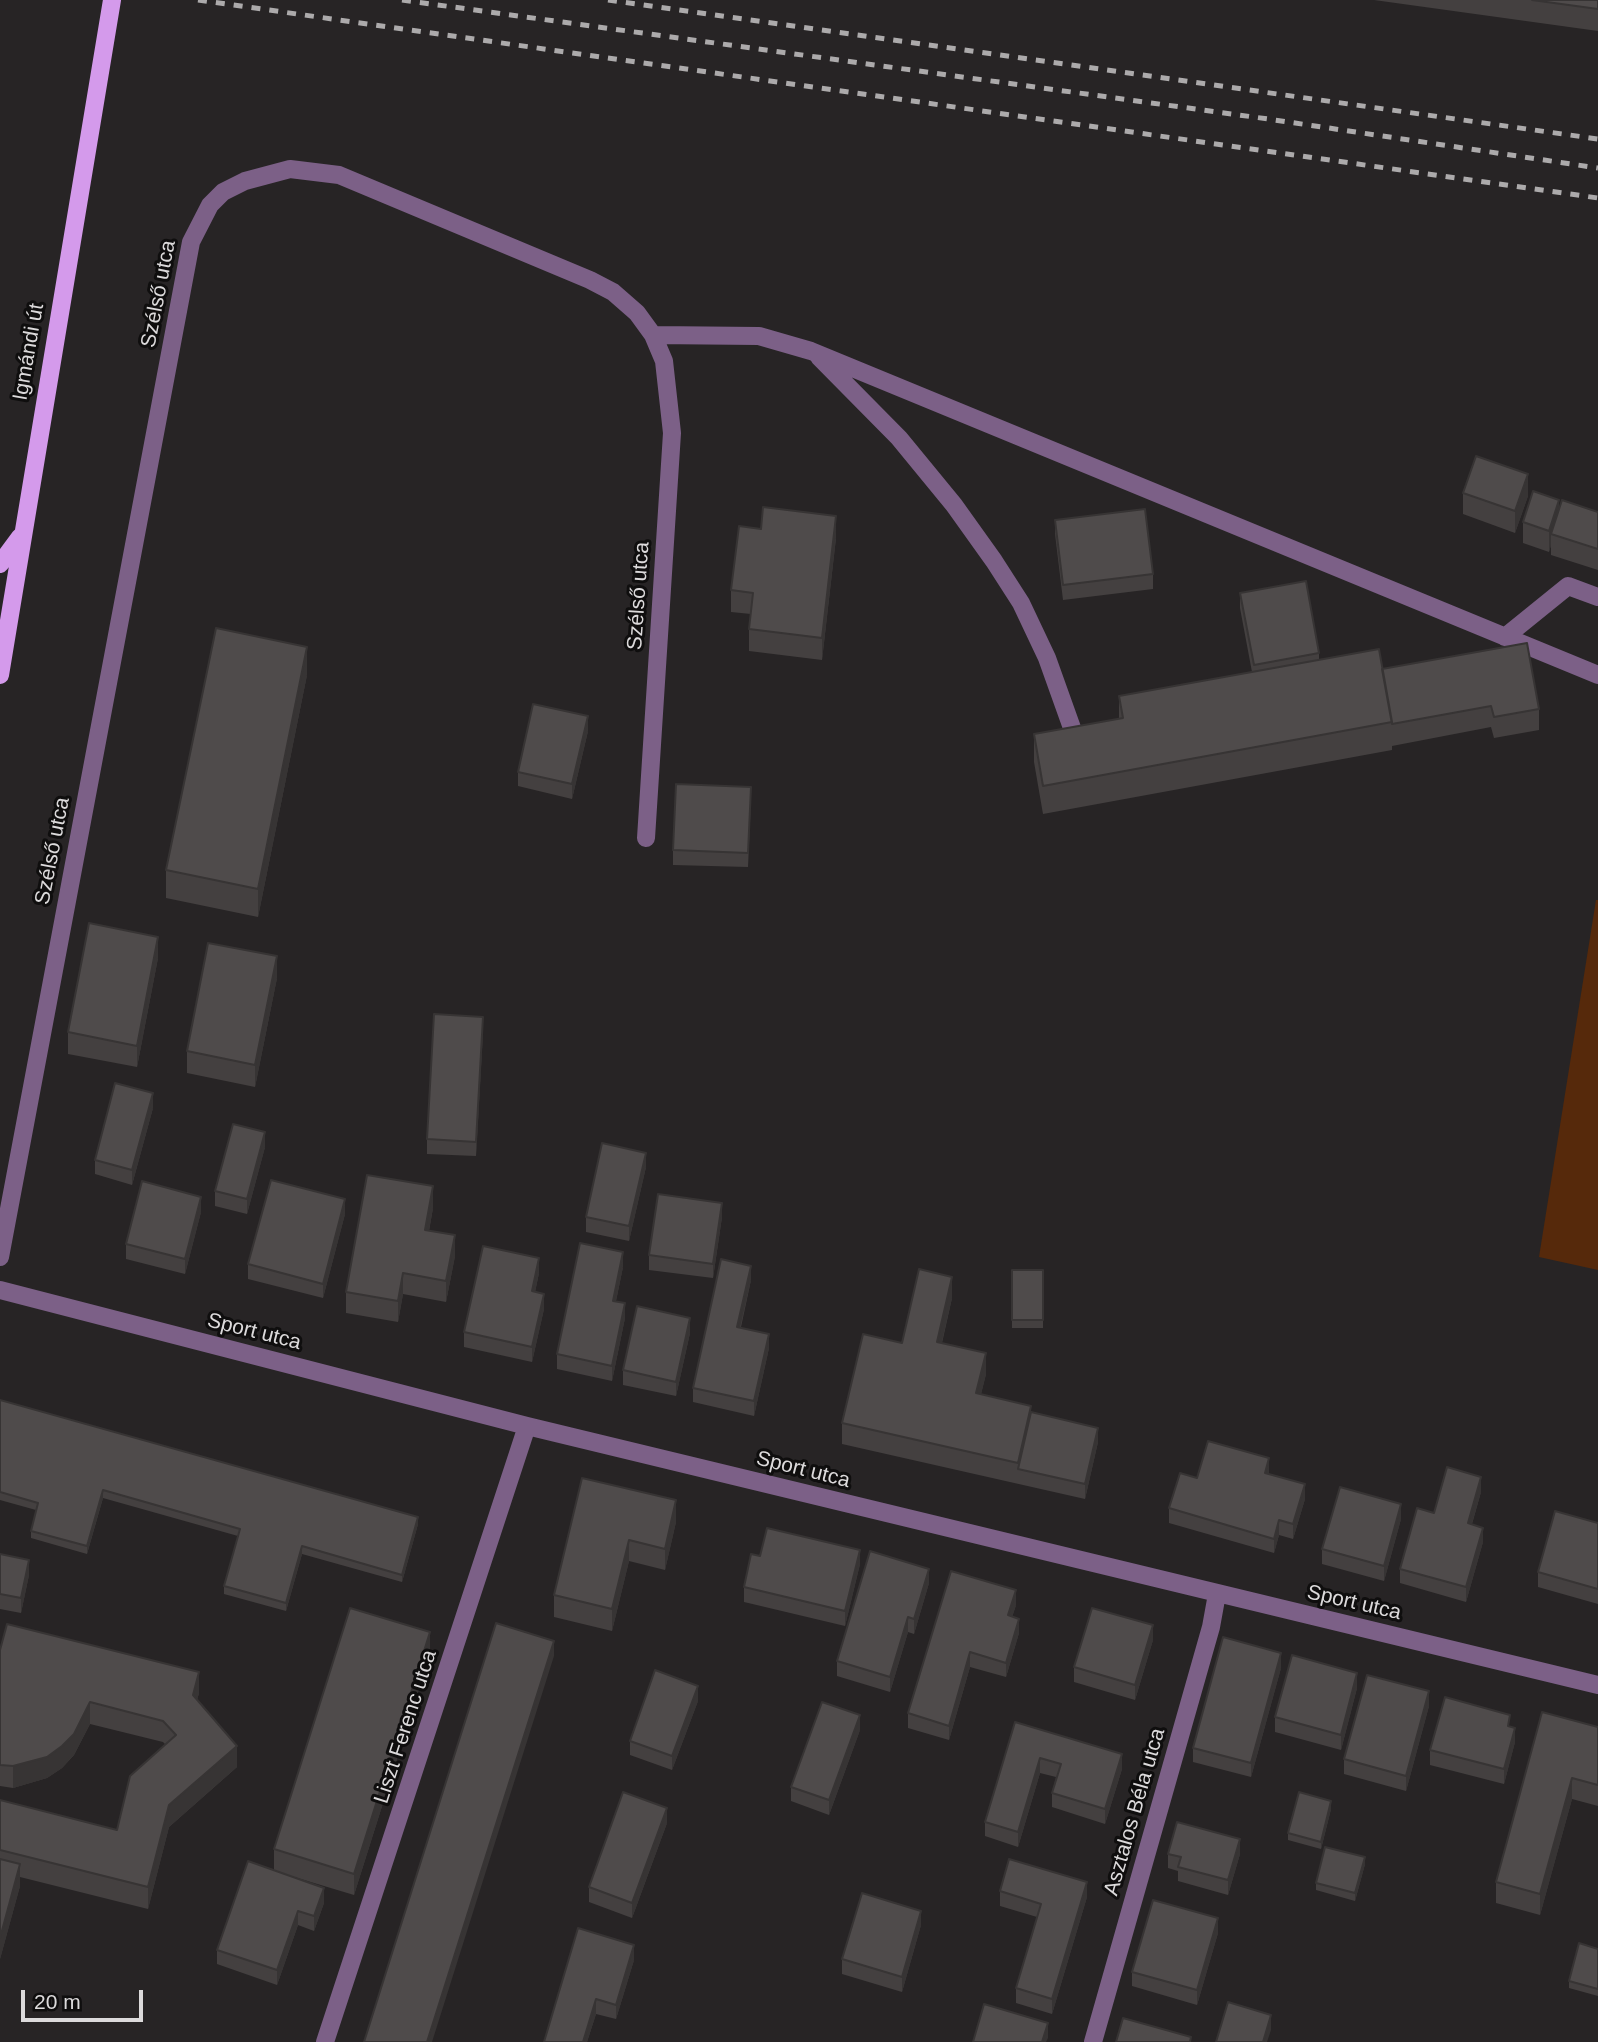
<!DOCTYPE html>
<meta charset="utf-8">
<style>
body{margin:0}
#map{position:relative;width:1598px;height:2042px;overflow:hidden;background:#272425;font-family:Arial,sans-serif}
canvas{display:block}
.scale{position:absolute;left:21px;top:1990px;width:122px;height:32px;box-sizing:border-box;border:4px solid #dcdadb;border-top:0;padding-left:9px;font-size:21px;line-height:24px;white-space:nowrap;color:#dcdadb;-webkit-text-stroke:5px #0f0e0e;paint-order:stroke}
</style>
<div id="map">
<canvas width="1598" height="2042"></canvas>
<div class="scale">20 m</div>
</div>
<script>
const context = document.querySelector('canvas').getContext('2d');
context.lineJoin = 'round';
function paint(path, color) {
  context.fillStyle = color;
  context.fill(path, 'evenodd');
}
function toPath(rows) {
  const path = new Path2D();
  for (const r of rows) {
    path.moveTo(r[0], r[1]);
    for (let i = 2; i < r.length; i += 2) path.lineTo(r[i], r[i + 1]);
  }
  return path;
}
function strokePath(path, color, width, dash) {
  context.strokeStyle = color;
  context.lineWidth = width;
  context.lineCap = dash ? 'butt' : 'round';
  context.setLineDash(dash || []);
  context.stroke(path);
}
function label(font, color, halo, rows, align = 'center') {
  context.font = font + ' Arial,sans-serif';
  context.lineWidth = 6;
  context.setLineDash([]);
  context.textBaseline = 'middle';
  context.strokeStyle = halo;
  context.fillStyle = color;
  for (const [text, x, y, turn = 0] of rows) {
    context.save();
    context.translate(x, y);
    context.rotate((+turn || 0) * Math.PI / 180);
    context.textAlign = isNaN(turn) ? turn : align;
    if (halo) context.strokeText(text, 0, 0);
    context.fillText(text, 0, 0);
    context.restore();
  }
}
paint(toPath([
 [1596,900,1598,900,1598,1270,1539,1257]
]), '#56290b');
strokePath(toPath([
 [653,335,759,336,811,351,1598,675],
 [819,357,899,438,954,505,994,561,1021,603,1047,658,1077,742],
 [1505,637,1568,586,1598,597],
 [0,1257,191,242,210,205,223,192,245,181,290,169,339,175,590,280,613,292,637,313,653,335,664,361,672,433,646,838],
 [0,1290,527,1426,1598,1685],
 [325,2042,527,1426],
 [1093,2042,1211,1627,1217,1594]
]), '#7c6087', 18);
strokePath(toPath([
 [0,564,20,537],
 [0,675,112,0]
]), '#d49aeb', 18);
strokePath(toPath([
 [198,0,1598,198],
 [402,0,1268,119,1598,168],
 [608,0,1598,139]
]), '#acaaab', 5, [9, 9]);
paint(toPath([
 [1374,0,1598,0,1598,31],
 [1463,493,1528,496,1515,533,1463,514],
 [1559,509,1598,512,1598,570,1551,555,1551,545,1549,552,1523,543,1523,522],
 [1055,520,1153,574,1153,589,1063,600,1055,534],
 [836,538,822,660,749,651,749,629,751,614,731,612,731,590],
 [1240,593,1319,653,1319,660,1382,669,1539,709,1539,730,1494,738,1491,727,1392,746,1392,750,1043,814,1034,762,1034,734,1119,719,1119,696,1252,672,1240,608],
 [307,675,258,917,166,898,166,870],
 [588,731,572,799,518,786,518,772],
 [751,801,748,867,673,865,673,850],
 [158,958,137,1067,68,1054,68,1032],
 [277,978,255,1087,187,1073,187,1051],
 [483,1032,476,1156,427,1154,427,1139],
 [153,1108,132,1185,95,1174,95,1160],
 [265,1147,247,1214,215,1206,215,1191],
 [646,1167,629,1241,586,1232,586,1217],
 [433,1208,429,1231,455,1256,446,1302,403,1294,398,1322,346,1313,346,1292],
 [201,1212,185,1274,126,1259,126,1244],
 [345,1214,323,1298,248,1279,248,1264],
 [722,1217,713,1278,649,1270,649,1255],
 [623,1267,616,1301,625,1318,612,1381,557,1369,557,1354],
 [1012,1270,1043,1270,1043,1328,1012,1328],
 [539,1273,535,1292,544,1309,532,1362,464,1347,464,1332],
 [751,1280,741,1327,769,1348,754,1416,693,1402,693,1388],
 [952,1298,942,1343,986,1374,981,1394,1031,1412,1098,1442,1085,1499,842,1444,842,1423,902,1343],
 [690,1333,676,1396,623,1385,623,1370],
 [0,1400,418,1524,402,1582,302,1554,286,1611,224,1594,224,1586,238,1536,103,1498,87,1554,31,1538,31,1531,36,1510,0,1500],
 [582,1478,676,1522,665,1570,629,1561,612,1631,554,1617,554,1595],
 [1197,1478,1305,1499,1293,1539,1279,1535,1274,1553,1169,1523,1169,1508],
 [1481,1492,1472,1524,1483,1542,1466,1602,1400,1583,1400,1569,1434,1513],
 [1401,1519,1384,1581,1322,1564,1322,1549],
 [1598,1523,1598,1604,1538,1587,1538,1572],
 [0,1554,29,1575,21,1613,0,1609],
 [760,1556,860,1564,845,1626,744,1602,744,1587],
 [929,1583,914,1634,908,1632,890,1692,837,1676,837,1661],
 [1016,1605,1012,1617,1019,1633,1006,1677,970,1667,949,1740,908,1728,908,1713],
 [1153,1640,1135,1700,1074,1682,1074,1667],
 [0,1650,199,1693,197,1700,237,1767,169,1827,148,1909,20,1877,20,1886,0,1959,0,1800,117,1830,166,1745,163,1742,90,1724,74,1755,62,1768,47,1778,13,1788,0,1786],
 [430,1654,354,1895,274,1871,274,1849],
 [1281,1668,1251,1777,1193,1762,1193,1748],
 [1357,1688,1341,1750,1275,1732,1275,1717],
 [698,1701,672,1770,630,1755,630,1741],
 [1429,1706,1406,1791,1344,1774,1344,1759],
 [1015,1722,1122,1769,1105,1824,1052,1807,1052,1793,1056,1777,1040,1773,1018,1847,985,1836,985,1822],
 [1598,1727,1598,1806,1572,1799,1540,1915,1496,1903,1496,1882],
 [860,1730,829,1815,791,1801,791,1787],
 [1515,1742,1504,1784,1430,1765,1430,1750],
 [1331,1809,1321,1849,1288,1840,1288,1833],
 [667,1823,632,1918,589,1902,589,1887],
 [1168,1854,1240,1854,1228,1895,1178,1881,1178,1871,1168,1868],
 [248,1861,324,1903,314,1931,298,1925,277,1985,217,1964,217,1950],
 [1365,1864,1355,1901,1316,1890,1316,1883],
 [1000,1891,1087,1897,1052,2014,1016,2003,1016,1988,1037,1917,1000,1906],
 [921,1925,902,1992,842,1974,842,1959],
 [1218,1933,1197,2005,1132,1986,1132,1972],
 [1598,1949,1598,1996,1569,1988,1569,1981],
 [634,1960,616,2019,596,2014,587,2042,544,2042]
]), '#444040');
paint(toPath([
 [1528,474,1528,496,1515,533,1515,511],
 [1559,500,1559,522,1551,534,1551,545,1549,552,1549,531],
 [836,516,836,538,822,660,822,638],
 [307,647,307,675,258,917,258,889],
 [588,716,588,731,572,799,572,784],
 [158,937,158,958,137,1067,137,1046],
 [277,956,277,978,255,1087,255,1065],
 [483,1017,483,1032,476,1156,476,1142],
 [153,1093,153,1108,132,1185,132,1170],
 [265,1132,265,1147,247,1214,247,1199],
 [646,1153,646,1167,629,1241,629,1226],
 [433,1186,433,1208,425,1252,425,1230],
 [201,1197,201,1212,185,1274,185,1259],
 [345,1199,345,1214,323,1298,323,1284],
 [722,1203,722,1217,713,1278,713,1264],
 [455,1235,455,1256,446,1302,446,1281],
 [623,1252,623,1267,613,1315,613,1301],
 [539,1258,539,1273,532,1306,532,1291],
 [751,1266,751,1280,737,1341,737,1327],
 [403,1273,403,1294,398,1322,398,1301],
 [952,1277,952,1298,937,1363,937,1342],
 [544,1294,544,1309,532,1362,532,1347],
 [625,1303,625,1318,612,1381,612,1366],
 [690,1318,690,1333,676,1396,676,1382],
 [769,1334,769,1348,754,1416,754,1401],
 [986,1353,986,1374,976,1414,976,1393],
 [1031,1406,1031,1427,1018,1469,1018,1463],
 [1098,1428,1098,1442,1085,1499,1085,1484],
 [1269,1458,1269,1473,1265,1487,1265,1473],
 [1481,1477,1481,1492,1468,1537,1468,1523],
 [1305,1484,1305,1499,1293,1539,1293,1524],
 [103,1490,103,1498,87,1554,87,1546],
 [676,1500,676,1522,665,1570,665,1549],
 [1401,1504,1401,1519,1384,1581,1384,1566],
 [418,1517,418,1524,402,1582,402,1575],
 [1279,1520,1279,1535,1274,1553,1274,1539],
 [1483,1528,1483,1542,1466,1602,1466,1587],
 [629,1540,629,1561,612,1631,612,1609],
 [302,1546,302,1554,286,1611,286,1603],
 [860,1550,860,1564,845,1626,845,1611],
 [29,1560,29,1575,21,1613,21,1598],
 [929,1569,929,1583,914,1634,914,1619],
 [1016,1590,1016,1605,1008,1630,1008,1615],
 [908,1617,908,1632,890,1692,890,1677],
 [1019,1619,1019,1633,1006,1677,1006,1663],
 [1153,1625,1153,1640,1135,1700,1135,1685],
 [430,1632,430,1654,354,1895,354,1874],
 [554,1641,554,1656,432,2042,427,2042],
 [970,1652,970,1667,949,1740,949,1726],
 [1281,1653,1281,1668,1251,1777,1251,1763],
 [199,1672,199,1693,193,1716,193,1695],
 [1357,1673,1357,1688,1341,1750,1341,1735],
 [698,1686,698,1701,672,1770,672,1756],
 [1429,1691,1429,1706,1406,1791,1406,1776],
 [90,1702,90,1724,74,1755,62,1768,47,1778,13,1788,13,1766],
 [860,1715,860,1730,829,1815,829,1800],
 [1515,1728,1515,1742,1504,1784,1504,1769],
 [237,1746,237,1767,169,1827,148,1909,148,1887,169,1805],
 [1122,1754,1122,1769,1105,1824,1105,1809],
 [1040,1758,1040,1773,1018,1847,1018,1832],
 [1572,1778,1572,1799,1540,1915,1540,1894],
 [1331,1801,1331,1809,1321,1849,1321,1842],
 [667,1808,667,1823,632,1918,632,1903],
 [1240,1839,1240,1854,1228,1895,1228,1880],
 [1365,1857,1365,1864,1355,1901,1355,1893],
 [20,1864,20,1886,0,1959,0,1938],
 [1087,1882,1087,1897,1052,2014,1052,1999],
 [324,1888,324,1903,314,1931,314,1916],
 [298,1911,298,1925,277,1985,277,1970],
 [921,1911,921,1925,902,1992,902,1977],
 [1218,1918,1218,1933,1197,2005,1197,1990],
 [634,1945,634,1960,616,2019,616,2005],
 [596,1999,596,2014,587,2042,583,2042],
 [1271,2015,1271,2030,1267,2042,1263,2042],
 [1048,2023,1048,2038,1046,2042,1042,2042]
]), '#373434');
const building = toPath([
 [1532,0,1598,0,1598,9,1532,0],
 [1476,456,1528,474,1515,511,1463,493,1476,456],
 [1533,491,1559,500,1549,531,1523,522,1533,491],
 [1562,500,1598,512,1598,549,1551,534,1562,500],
 [763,507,836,516,822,638,749,629,753,593,731,590,739,526,761,529,763,507],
 [1145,509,1153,574,1063,585,1055,520,1145,509],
 [1306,581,1319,653,1254,665,1240,593,1306,581],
 [216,628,307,647,258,889,166,870,216,628],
 [1527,643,1539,709,1494,717,1491,706,1392,724,1382,669,1527,643],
 [1379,649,1392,722,1043,786,1034,734,1123,718,1119,696,1379,649],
 [533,704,588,716,572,784,518,772,533,704],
 [676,784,751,787,748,853,673,850,676,784],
 [89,923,158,937,137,1046,68,1032,89,923],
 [208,943,277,956,255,1065,187,1051,208,943],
 [434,1014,483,1017,476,1142,427,1139,434,1014],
 [115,1083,153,1093,132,1170,95,1160,115,1083],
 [233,1124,265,1132,247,1199,215,1191,233,1124],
 [602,1143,646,1153,629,1226,586,1217,602,1143],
 [367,1175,433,1186,425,1230,455,1235,446,1281,403,1273,398,1301,346,1292,367,1175],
 [271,1180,345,1199,323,1284,248,1264,271,1180],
 [142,1181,201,1197,185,1259,126,1244,142,1181],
 [658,1194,722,1203,713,1264,649,1255,658,1194],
 [580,1243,623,1252,613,1301,625,1303,612,1366,557,1354,580,1243],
 [483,1246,539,1258,532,1291,544,1294,532,1347,464,1332,483,1246],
 [721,1259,751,1266,737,1327,769,1334,754,1401,693,1388,721,1259],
 [919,1269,952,1277,937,1342,986,1353,976,1393,1031,1406,1018,1463,842,1423,863,1334,902,1343,919,1269],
 [1012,1270,1043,1270,1043,1320,1012,1320,1012,1270],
 [637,1306,690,1318,676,1382,623,1370,637,1306],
 [0,1400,418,1517,402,1575,302,1546,286,1603,224,1586,240,1529,103,1490,87,1546,31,1531,38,1503,0,1492,0,1400],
 [1031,1412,1098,1428,1085,1484,1018,1469,1031,1412],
 [1208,1441,1269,1458,1265,1473,1305,1484,1293,1524,1279,1520,1274,1539,1169,1508,1180,1473,1197,1478,1208,1441],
 [1447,1467,1481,1477,1468,1523,1483,1528,1466,1587,1400,1569,1417,1508,1434,1513,1447,1467],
 [582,1478,676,1500,665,1549,629,1540,612,1609,554,1595,582,1478],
 [1340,1487,1401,1504,1384,1566,1322,1549,1340,1487],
 [1555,1511,1598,1523,1598,1589,1538,1572,1555,1511],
 [767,1528,860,1550,845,1611,744,1587,751,1554,760,1556,767,1528],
 [870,1551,929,1569,914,1619,908,1617,890,1677,837,1661,870,1551],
 [0,1554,29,1560,21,1598,0,1594,0,1554],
 [951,1571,1016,1590,1008,1615,1019,1619,1006,1663,970,1652,949,1726,908,1713,951,1571],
 [350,1608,430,1632,354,1874,274,1849,350,1608],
 [1092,1608,1153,1625,1135,1685,1074,1667,1092,1608],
 [496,1623,554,1641,427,2042,364,2042,496,1623],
 [7,1624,199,1672,193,1695,237,1746,169,1805,148,1887,0,1850,0,1800,117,1830,130,1776,176,1735,163,1721,90,1702,74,1734,62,1746,47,1757,13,1766,0,1765,0,1650,7,1624],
 [1223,1637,1281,1653,1251,1763,1193,1748,1223,1637],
 [1292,1655,1357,1673,1341,1735,1275,1717,1292,1655],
 [655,1670,698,1686,672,1756,630,1741,655,1670],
 [1367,1675,1429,1691,1406,1776,1344,1759,1367,1675],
 [1445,1697,1510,1715,1508,1726,1515,1728,1504,1769,1430,1750,1445,1697],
 [822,1702,860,1715,829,1800,791,1787,822,1702],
 [1542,1712,1598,1727,1598,1785,1572,1778,1540,1894,1496,1882,1542,1712],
 [1015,1722,1122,1754,1105,1809,1052,1793,1061,1764,1040,1758,1018,1832,985,1822,1015,1722],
 [623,1792,667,1808,632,1903,589,1887,623,1792],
 [1299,1792,1331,1801,1321,1842,1288,1833,1299,1792],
 [1177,1822,1240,1839,1228,1880,1178,1867,1181,1857,1168,1854,1177,1822],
 [1325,1847,1365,1857,1355,1893,1316,1883,1325,1847],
 [0,1859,20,1864,0,1938,0,1859],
 [1009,1859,1087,1882,1052,1999,1016,1988,1041,1904,1000,1891,1009,1859],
 [248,1861,324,1888,314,1916,298,1911,277,1970,217,1950,248,1861],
 [862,1893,921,1911,902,1977,842,1959,862,1893],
 [1153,1900,1218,1918,1197,1990,1132,1972,1153,1900],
 [578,1928,634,1945,616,2005,596,1999,583,2042,544,2042,578,1928],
 [1579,1943,1598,1949,1598,1989,1569,1981,1579,1943],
 [1228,2002,1271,2015,1263,2042,1216,2042,1228,2002],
 [984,2004,1048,2023,1042,2042,973,2042,984,2004],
 [1123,2018,1191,2037,1190,2042,1116,2042,1123,2018]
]);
paint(building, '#4f4b4b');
strokePath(building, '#373434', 2);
label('21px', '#dcdadb', '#0f0e0e', [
 ["Szélső utca",159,294,-79],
 ["Igmándi út",29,352,-80],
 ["Szélső utca",639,596,-86],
 ["Szélső utca",53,851,-79],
 ["Sport utca",254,1332,14],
 ["Sport utca",803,1470,14],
 ["Sport utca",1354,1603,13],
 ["Liszt Ferenc utca",406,1727,-72],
 ["Asztalos Béla utca",1135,1812,-74]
]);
</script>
